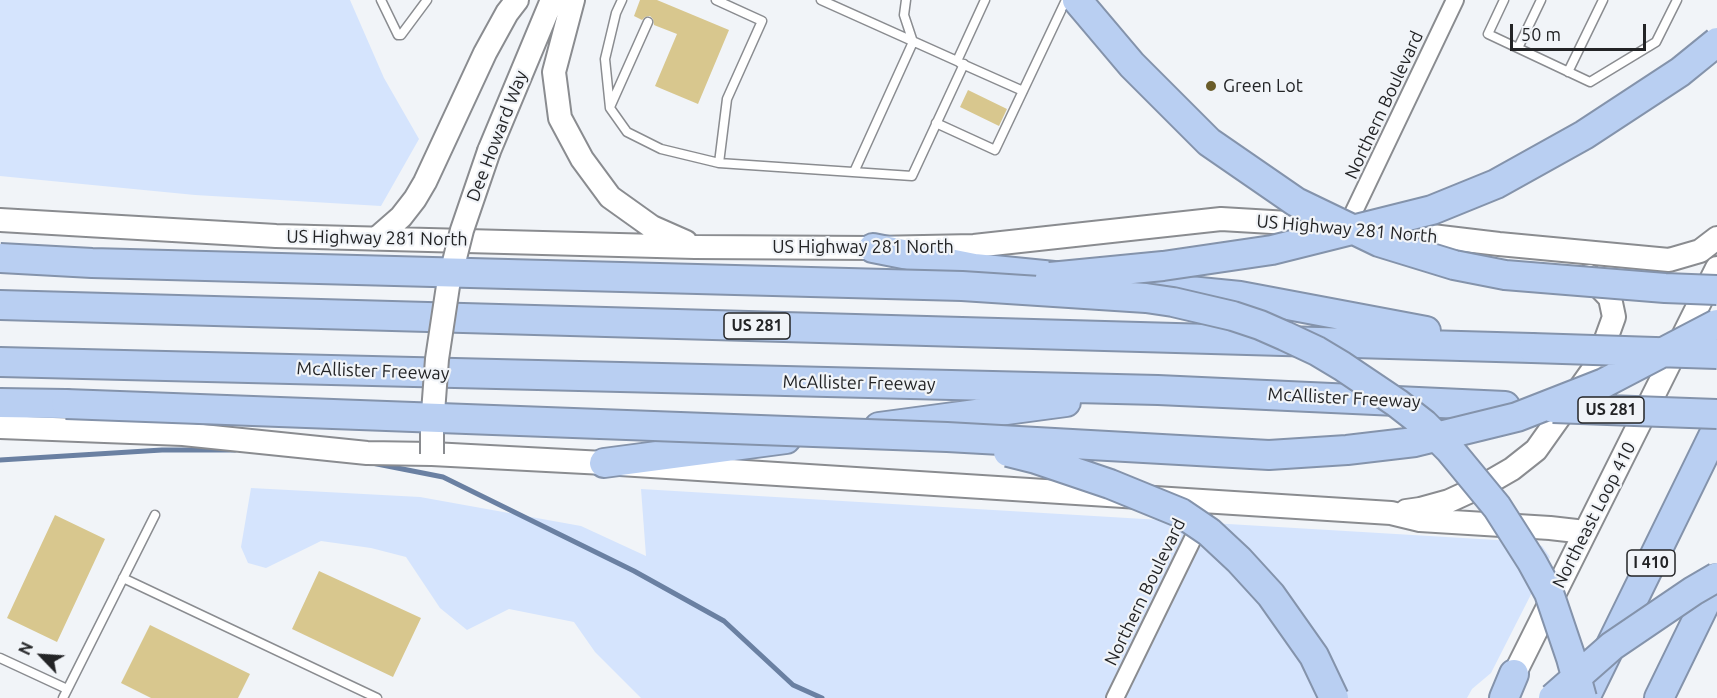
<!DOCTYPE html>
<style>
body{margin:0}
#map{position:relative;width:1717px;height:698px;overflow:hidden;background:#f1f4f8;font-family:Ubuntu,sans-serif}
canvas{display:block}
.north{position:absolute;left:12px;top:626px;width:60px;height:60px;-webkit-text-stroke:4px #f1f4f8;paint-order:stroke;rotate:295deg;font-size:16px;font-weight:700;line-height:24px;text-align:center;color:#232426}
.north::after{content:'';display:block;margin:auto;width:21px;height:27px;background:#232426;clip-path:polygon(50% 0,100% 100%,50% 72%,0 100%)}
.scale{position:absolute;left:1510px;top:24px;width:136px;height:27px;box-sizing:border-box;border:3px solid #232426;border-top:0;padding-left:8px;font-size:18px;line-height:21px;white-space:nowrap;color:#232426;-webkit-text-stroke:4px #f1f4f8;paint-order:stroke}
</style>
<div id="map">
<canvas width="1717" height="698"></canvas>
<div class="north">N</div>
<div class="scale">50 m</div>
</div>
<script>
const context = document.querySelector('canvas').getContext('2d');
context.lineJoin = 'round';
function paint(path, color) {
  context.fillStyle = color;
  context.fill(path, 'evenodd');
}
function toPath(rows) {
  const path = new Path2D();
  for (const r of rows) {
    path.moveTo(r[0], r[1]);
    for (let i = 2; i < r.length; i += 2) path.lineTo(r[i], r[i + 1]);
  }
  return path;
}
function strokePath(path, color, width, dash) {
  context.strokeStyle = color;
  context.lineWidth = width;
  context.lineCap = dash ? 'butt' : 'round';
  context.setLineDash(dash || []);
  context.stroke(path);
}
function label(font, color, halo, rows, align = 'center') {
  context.font = font + ' Ubuntu,sans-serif';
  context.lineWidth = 4.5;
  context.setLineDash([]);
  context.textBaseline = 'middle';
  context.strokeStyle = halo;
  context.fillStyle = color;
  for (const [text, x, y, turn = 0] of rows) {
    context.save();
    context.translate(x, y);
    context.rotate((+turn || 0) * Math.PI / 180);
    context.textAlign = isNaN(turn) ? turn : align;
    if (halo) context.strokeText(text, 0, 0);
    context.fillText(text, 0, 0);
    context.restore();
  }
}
paint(toPath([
 [0,0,350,0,384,78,419,139,381,206,195,195,0,176],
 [251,488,420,497,581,526,646,556,641,489,1530,542,1542,546,1550,557,1491,673,1472,689,1467,698,641,698,595,652,574,622,509,609,467,630,440,608,406,557,371,548,321,541,266,568,248,563,241,547]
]), '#d5e4fd');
strokePath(toPath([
 [0,460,162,450,235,450],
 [372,463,443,477,634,571,724,621,793,685,822,698]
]), '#6a80a2', 5);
paint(toPath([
 [640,0,657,0,729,30,698,104,655,86,677,34,654,25,653,19,650,16,645,17,642,20,634,16],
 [968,90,1007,109,999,126,960,107],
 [55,515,105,539,57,642,7,618],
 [319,571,421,618,393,677,292,629],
 [150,625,250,674,238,698,151,698,121,683]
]), '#d8c78e');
const lane = toPath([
 [381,0,398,35,401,35,427,0],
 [622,0,616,13,605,59,610,108,627,132,661,149,719,163,912,176,964,64],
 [716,0,762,21,727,99,719,163],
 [821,0,957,61,985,0],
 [1504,0,1488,34,1590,82,1656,42,1677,0],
 [1518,48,1541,0],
 [960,63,1023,91],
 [1568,72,1603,0],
 [610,107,648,22],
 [936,123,995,150,1066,0],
 [854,172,913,42,904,15,906,0],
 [123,578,377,698],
 [0,658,67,689],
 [63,698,155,515]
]);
const street = toPath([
 [1347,226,1455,0],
 [1115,698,1203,518]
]);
const secondary = toPath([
 [573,0,554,72,560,118,582,159,610,197,652,227,686,242],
 [489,151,552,0],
 [0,220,276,236,695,247,873,248,974,246,1221,219,1340,226],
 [1373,229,1499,244,1669,260,1700,251,1717,238],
 [377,238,401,217,415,199,425,182,485,53,507,13,517,0],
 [0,427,183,434,367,453,432,454,604,463,1391,513,1420,520,1550,528,1585,532],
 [1406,511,1420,509,1449,501,1486,484,1512,469,1536,450,1597,364,1614,317,1610,298,1589,276],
 [1507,689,1717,268]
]);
const highway = toPath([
 [873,248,974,268,1074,278],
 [1149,287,1240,296,1426,331],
 [0,305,1532,348],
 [0,362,1158,390,1505,406],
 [0,403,66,404],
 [879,427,1066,402],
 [604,463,786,439],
 [1504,698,1514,674],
 [1585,698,1717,428],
 [1659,698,1717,579]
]);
strokePath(lane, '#8a8c90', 11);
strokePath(street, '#8a8c90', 20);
strokePath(secondary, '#8a8c90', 26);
strokePath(highway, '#8493ab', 32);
strokePath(lane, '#fff', 8);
strokePath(street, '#fff', 16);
strokePath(secondary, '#fff', 22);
strokePath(highway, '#b9cff2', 28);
const secondaryBridge = toPath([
 [432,454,432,426,437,359,448,286,462,230,489,151]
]);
const highwayBridge = toPath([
 [1077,0,1132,65,1209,142,1296,202,1379,242,1454,265,1505,275,1665,288,1717,290],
 [0,258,92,263,962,286,1146,298,1173,302,1233,316,1260,325,1285,336,1317,351,1342,366,1397,403,1424,424,1450,450,1497,507,1532,562,1549,593,1571,658,1582,698],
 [1050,277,1163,266,1272,250,1432,210,1496,184,1584,135,1680,72,1717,42],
 [1532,348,1717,354],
 [66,404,947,437,1269,455,1347,450,1415,442,1517,417,1604,383,1717,324],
 [1553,408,1717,414],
 [1008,452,1036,459,1110,484,1181,513,1209,532,1239,560,1271,595,1314,656,1334,698],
 [1553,698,1612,646,1693,591,1717,577]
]);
strokePath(secondaryBridge, '#8a8c90', 26, []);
strokePath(highwayBridge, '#8493ab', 32, []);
strokePath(secondaryBridge, '#fff', 22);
strokePath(highwayBridge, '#b9cff2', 28);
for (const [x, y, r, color] of [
 [1211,86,6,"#6a5c29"]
]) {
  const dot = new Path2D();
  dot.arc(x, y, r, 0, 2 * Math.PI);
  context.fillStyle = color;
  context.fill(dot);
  strokePath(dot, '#f1f4f8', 2);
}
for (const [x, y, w] of [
 [757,326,66],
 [1611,410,66],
 [1651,563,48]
]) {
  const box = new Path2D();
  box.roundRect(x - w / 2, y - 13, w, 26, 4.5);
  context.fillStyle = '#f1f4f8';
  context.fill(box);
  strokePath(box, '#232426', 1.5);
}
label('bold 16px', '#232426', null, [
 ["US 281",757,326],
 ["US 281",1611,410],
 ["I 410",1651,563]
]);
label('18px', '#232426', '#f1f4f8', [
 ["Green Lot",1223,86]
], 'left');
label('18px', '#232426', '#f1f4f8', [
 ["Northern Boulevard",1384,105,-65],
 ["Dee Howard Way",497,136,-69],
 ["US Highway 281 North",1347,229,5],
 ["US Highway 281 North",377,238,1],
 ["US Highway 281 North",863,247],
 ["McAllister Freeway",373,371,2],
 ["McAllister Freeway",859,383,1],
 ["McAllister Freeway",1344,398,3],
 ["Northeast Loop 410",1594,515,-63],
 ["Northern Boulevard",1145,592,-64]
]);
</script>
